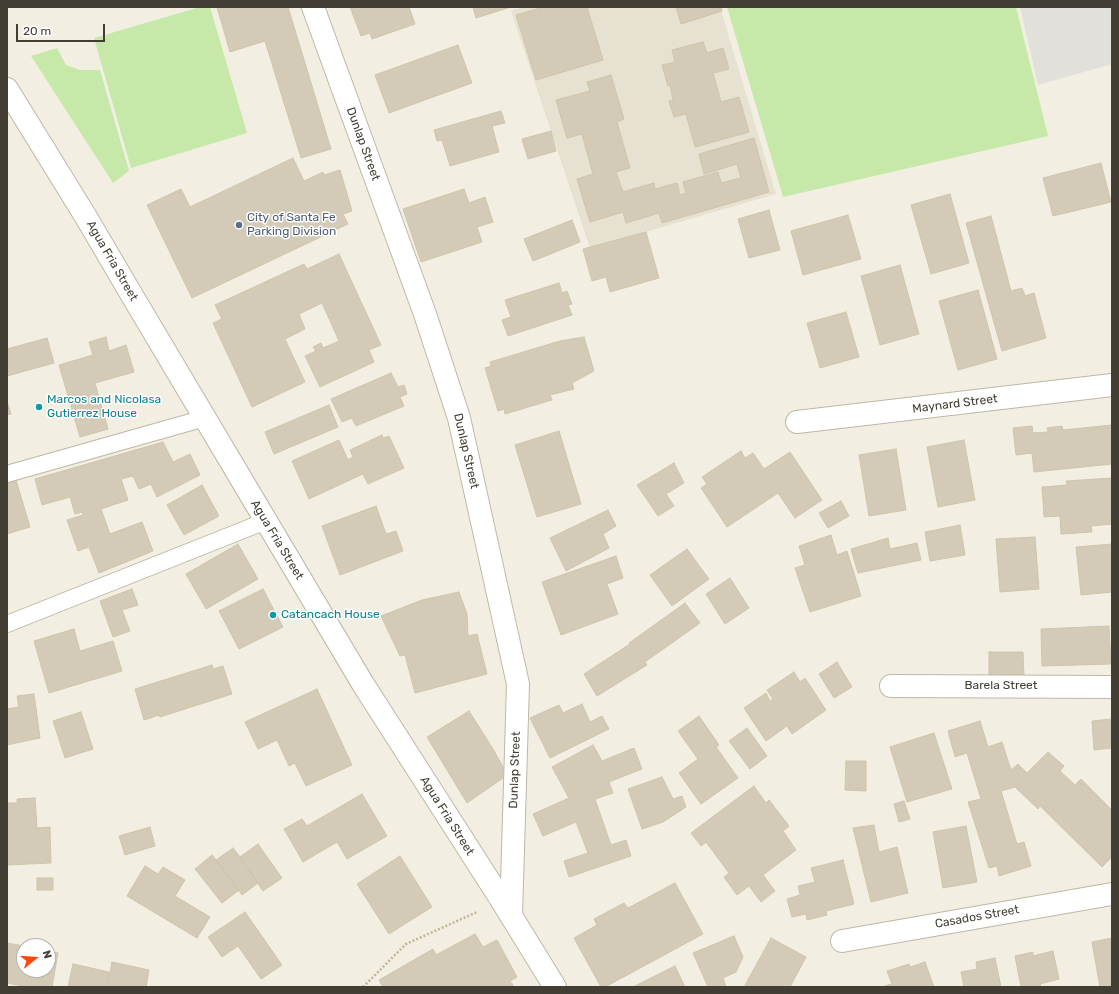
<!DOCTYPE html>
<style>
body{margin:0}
#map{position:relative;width:1119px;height:994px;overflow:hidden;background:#f2efe2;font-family:Rubik,sans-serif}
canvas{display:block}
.frame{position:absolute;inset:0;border:8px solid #433e33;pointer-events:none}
.north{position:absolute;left:16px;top:938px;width:40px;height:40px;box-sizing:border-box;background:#fff;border:1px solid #b4b2ad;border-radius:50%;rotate:73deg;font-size:11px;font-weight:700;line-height:16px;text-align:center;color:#433e33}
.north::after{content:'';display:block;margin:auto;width:14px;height:18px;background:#ff480c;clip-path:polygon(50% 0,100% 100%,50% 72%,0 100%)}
.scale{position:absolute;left:16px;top:24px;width:89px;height:18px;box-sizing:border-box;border:2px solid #433e33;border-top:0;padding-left:5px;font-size:12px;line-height:14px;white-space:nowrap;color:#433e33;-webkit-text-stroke:3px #fff;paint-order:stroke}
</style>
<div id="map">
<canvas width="1119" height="994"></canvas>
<div class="frame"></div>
<div class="north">N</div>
<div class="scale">20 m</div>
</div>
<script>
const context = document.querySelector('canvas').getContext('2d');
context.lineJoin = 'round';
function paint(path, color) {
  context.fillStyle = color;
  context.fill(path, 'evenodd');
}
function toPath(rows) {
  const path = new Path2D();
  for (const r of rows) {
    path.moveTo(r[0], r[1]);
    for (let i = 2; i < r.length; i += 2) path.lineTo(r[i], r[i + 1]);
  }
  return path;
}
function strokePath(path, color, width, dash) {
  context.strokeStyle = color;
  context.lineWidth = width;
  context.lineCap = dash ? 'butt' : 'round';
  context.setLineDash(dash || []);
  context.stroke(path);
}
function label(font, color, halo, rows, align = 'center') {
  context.font = font + ' Rubik,sans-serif';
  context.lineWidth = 3;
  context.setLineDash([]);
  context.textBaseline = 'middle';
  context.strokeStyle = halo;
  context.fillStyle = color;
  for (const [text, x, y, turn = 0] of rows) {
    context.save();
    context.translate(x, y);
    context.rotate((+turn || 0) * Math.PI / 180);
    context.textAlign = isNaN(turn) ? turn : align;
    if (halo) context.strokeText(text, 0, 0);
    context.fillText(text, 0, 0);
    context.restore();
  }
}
paint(toPath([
 [524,7,720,7,776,194,590,248,511,11]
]), '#e6e1d0');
paint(toPath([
 [200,7,210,7,247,133,131,168,94,38],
 [727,7,1016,7,1048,136,783,197],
 [57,48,66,65,80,70,100,70,129,171,113,183,31,56]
]), '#c6e8a9');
paint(toPath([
 [1020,7,1112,7,1112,64,1038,85]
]), '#e2e0db');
const building = toPath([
 [217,7,288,7,331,149,301,158,265,41,230,52,217,7],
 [350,7,409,7,415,24,372,39,370,33,361,36,350,7],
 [473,7,511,7,476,18,473,7],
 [544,7,587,7,603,60,536,80,516,15,544,7],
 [676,7,721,7,722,11,681,24,676,7],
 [703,42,707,53,723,48,729,69,713,73,721,102,739,97,749,132,695,147,686,114,674,117,669,101,673,100,670,85,668,86,662,65,675,62,672,50,703,42],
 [458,45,472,83,389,113,375,75,458,45],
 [611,75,624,119,617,122,630,168,616,172,623,192,654,183,655,189,677,183,680,195,686,193,683,182,718,172,721,183,741,178,737,164,704,174,699,154,754,138,769,192,662,223,659,213,626,223,623,212,590,222,577,179,593,174,582,134,567,138,556,100,590,91,587,82,611,75],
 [501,111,505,123,492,126,499,152,450,166,442,140,437,141,434,130,501,111],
 [551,131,556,151,528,159,522,139,551,131],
 [293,158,304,181,323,172,324,175,340,170,352,211,343,214,348,224,192,298,147,205,181,189,190,207,293,158],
 [1101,163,1111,202,1053,216,1043,178,1101,163],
 [464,189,469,203,485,197,493,222,477,227,482,242,421,262,403,209,464,189],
 [950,194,969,263,931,274,911,205,950,194],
 [769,210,780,250,749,258,738,219,769,210],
 [848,215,861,259,803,275,791,231,848,215],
 [991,216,1011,291,1022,288,1025,296,1034,293,1046,338,1002,351,966,223,991,216],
 [572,220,580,242,533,261,524,239,572,220],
 [646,232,659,278,610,292,606,277,592,281,583,249,646,232],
 [339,254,381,345,369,350,374,362,320,387,305,356,316,351,313,347,321,343,323,348,339,341,322,303,299,314,305,329,285,339,305,382,252,407,213,323,222,319,215,305,304,264,307,269,339,254],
 [900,265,919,334,880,345,861,276,900,265],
 [559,283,562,293,567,291,572,304,568,305,572,315,508,336,502,320,511,317,505,300,559,283],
 [978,290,997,359,958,370,939,301,978,290],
 [846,312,859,357,820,368,807,323,846,312],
 [106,337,109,351,126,345,134,372,95,383,108,429,80,437,59,365,93,355,89,342,106,337],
 [584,337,594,371,572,383,574,389,550,395,552,400,505,414,504,409,498,411,485,368,491,366,490,362,560,341,584,337],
 [47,338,54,363,7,376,7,349,47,338],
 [391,373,398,387,404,385,407,394,400,397,404,406,356,426,352,418,342,422,331,399,391,373],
 [7,401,11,414,7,415,7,401],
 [329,405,338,427,274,454,265,432,329,405],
 [1112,425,1112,464,1034,472,1032,453,1016,455,1013,428,1032,426,1033,433,1048,432,1047,428,1062,426,1063,430,1112,425],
 [559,431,581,504,537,517,515,445,559,431],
 [382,435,383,438,389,436,404,468,368,484,363,474,309,499,292,461,339,440,348,460,353,457,350,450,382,435],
 [964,440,975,500,938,507,927,447,964,440],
 [163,442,173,462,190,454,200,475,157,497,151,484,139,489,133,476,121,479,128,500,101,509,110,534,142,522,153,551,99,573,89,547,78,551,67,520,83,515,82,512,75,514,70,497,42,505,35,479,163,442],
 [896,449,906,510,869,516,859,455,896,449],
 [741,451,745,458,753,453,764,469,790,452,822,500,795,518,778,493,727,527,701,488,707,484,702,477,741,451],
 [674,463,684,483,666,494,674,506,658,516,637,485,674,463],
 [1112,478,1112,524,1091,526,1092,532,1061,534,1060,516,1044,517,1042,487,1067,485,1066,481,1112,478],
 [16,480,30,527,7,534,7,483,16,480],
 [202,485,219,516,184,535,167,505,202,485],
 [841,501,849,516,828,528,819,513,841,501],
 [376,506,386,534,396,531,403,551,340,575,322,526,376,506],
 [608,510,616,526,603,534,609,548,566,571,550,538,608,510],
 [960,525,965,555,930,561,925,532,960,525],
 [831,535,837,555,847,551,861,596,810,612,795,568,805,565,799,546,831,535],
 [1035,537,1039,589,1000,592,996,539,1035,537],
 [888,538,890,549,917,543,921,560,858,573,851,549,888,538],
 [238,544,258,579,206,609,186,574,238,544],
 [1112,544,1112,592,1081,595,1076,547,1112,544],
 [687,549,709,579,672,606,650,575,687,549],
 [616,556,623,578,607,584,618,614,561,635,542,582,616,556],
 [730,578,749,608,725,624,706,594,730,578],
 [132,589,138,605,122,610,130,631,113,637,100,601,132,589],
 [263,589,283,627,239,649,219,611,263,589],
 [459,592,467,614,468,636,477,634,487,674,415,693,405,655,400,656,381,616,422,600,459,592],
 [685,603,700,623,645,662,647,665,597,696,584,674,630,644,629,643,685,603],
 [1109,626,1111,664,1042,666,1041,629,1109,626],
 [74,629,80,651,113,641,122,671,49,693,34,641,74,629],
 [989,652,1023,652,1024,677,989,677,989,652],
 [837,662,852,687,834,698,819,674,837,662],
 [212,665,213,669,223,666,232,694,160,717,159,715,144,720,135,689,212,665],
 [794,672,800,682,805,678,826,710,792,734,787,726,766,741,744,708,766,693,770,701,773,699,767,690,794,672],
 [317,689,352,765,306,786,295,763,289,766,277,740,258,749,245,722,317,689],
 [34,694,40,738,7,745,7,709,19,707,17,696,34,694],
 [582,704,590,722,602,716,609,729,550,758,530,718,559,705,563,713,582,704],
 [469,711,493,749,503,767,503,778,467,803,427,737,469,711],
 [81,712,93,749,65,758,53,721,81,712],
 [699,716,719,745,716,747,738,778,701,804,679,773,698,759,678,731,699,716],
 [1112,719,1112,748,1094,750,1092,721,1112,719],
 [980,721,988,747,1002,742,1011,770,1018,764,1027,773,1048,752,1064,766,1060,771,1075,785,1081,779,1112,810,1112,859,1111,858,1102,867,1040,806,1038,809,1015,787,1001,791,1017,844,1024,842,1031,866,999,876,997,866,989,868,968,802,981,799,967,753,955,757,948,731,980,721],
 [747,728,767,756,750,769,729,741,747,728],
 [934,733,952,789,907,802,890,747,934,733],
 [593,745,602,761,634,748,642,769,609,782,613,793,595,799,611,845,626,840,631,856,569,877,564,861,588,853,576,822,543,836,533,814,569,798,552,767,593,745],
 [846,761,866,761,866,791,845,790,846,761],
 [662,777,673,799,682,796,686,807,663,822,642,829,628,789,662,777],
 [754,786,766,803,769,800,789,826,783,831,796,850,763,875,775,891,761,902,749,886,737,895,724,877,729,873,706,842,701,846,691,833,754,786],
 [362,794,387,836,347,859,337,842,303,862,284,829,302,819,307,826,362,794],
 [35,798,37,828,50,827,51,863,7,865,7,803,17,803,17,799,35,798],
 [904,801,910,819,899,822,894,804,904,801],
 [874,825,879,852,897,847,908,893,871,902,853,828,874,825],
 [966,826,977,882,943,888,933,832,966,826],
 [150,827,155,846,125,855,119,836,150,827],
 [258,844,282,878,263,891,240,857,258,844],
 [233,848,240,857,258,883,242,895,216,860,233,848],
 [212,855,239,890,222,903,195,869,212,855],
 [400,856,432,907,389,934,357,884,400,856],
 [843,860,854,904,826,911,827,915,807,920,806,914,792,917,787,899,800,895,798,886,815,882,811,868,843,860],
 [145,866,158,874,163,867,185,880,175,896,210,917,197,938,127,896,145,866],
 [37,878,53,878,53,890,37,890,37,878],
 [675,883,703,934,605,987,601,987,574,938,597,925,594,919,624,903,628,908,675,883],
 [245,912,282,965,261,979,238,946,222,957,208,937,245,912],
 [475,934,483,947,497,940,517,977,510,981,514,987,383,987,379,980,433,949,436,955,475,934],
 [734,936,743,957,736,972,723,978,726,987,708,987,693,953,734,936],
 [771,938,806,957,790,987,744,987,771,938],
 [1112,938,1112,987,1100,987,1092,942,1112,938],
 [7,943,24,946,24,970,48,970,48,951,58,953,52,987,28,987,7,983,7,943],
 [1053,951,1059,979,1040,984,1041,987,1021,987,1015,956,1033,952,1033,956,1053,951],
 [995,958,1001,987,964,987,961,972,977,969,976,962,995,958],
 [112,962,149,970,146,987,107,987,112,962],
 [925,962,934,987,881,987,892,984,887,971,909,964,910,967,925,962],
 [73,964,109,972,107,987,68,987,73,964],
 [675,966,685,987,633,987,675,966]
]);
paint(building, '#d3cbb7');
strokePath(building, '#cfc4aa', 1);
const service = toPath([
 [7,474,205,418],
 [7,624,266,521]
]);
const minor = toPath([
 [313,7,425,314,459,418,518,684,511,916],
 [797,422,1112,385],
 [891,686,1112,687],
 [842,941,1112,894]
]);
const tertiary = toPath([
 [7,89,86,217,130,292,363,684,502,901,555,987]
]);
strokePath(service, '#bdb7a5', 18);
strokePath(minor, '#bdb7a5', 24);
strokePath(tertiary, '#bdb7a5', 24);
strokePath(toPath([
 [363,987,406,944,477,912]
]), '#c0b595', 2.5, [2, 2]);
strokePath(service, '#fff', 16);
strokePath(minor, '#fff', 22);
strokePath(tertiary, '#fff', 22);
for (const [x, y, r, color] of [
 [239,225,4,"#5c6f8a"],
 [39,407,4,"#0f9aa8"],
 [273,615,4,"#0f9aa8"]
]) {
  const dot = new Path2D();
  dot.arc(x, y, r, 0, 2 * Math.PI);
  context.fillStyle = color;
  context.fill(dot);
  strokePath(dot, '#fff', 1.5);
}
label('12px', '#433e33', '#fff', [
 ["Dunlap Street",363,144,70],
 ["Agua Fria Street",112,261,60],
 ["Maynard Street",955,404,-7],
 ["Dunlap Street",466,451,77],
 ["Agua Fria Street",277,540,59],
 ["Barela Street",1001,686],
 ["Dunlap Street",515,770,-88],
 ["Agua Fria Street",447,816,58],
 ["Casados Street",977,917,-10]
]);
label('12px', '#4e5e75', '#fff', [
 ["City of Santa Fe",247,218],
 ["Parking Division",247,232]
], 'left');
label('12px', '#0d838f', '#fff', [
 ["Marcos and Nicolasa",47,400],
 ["Gutierrez House",47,414],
 ["Catancach House",281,615]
], 'left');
</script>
